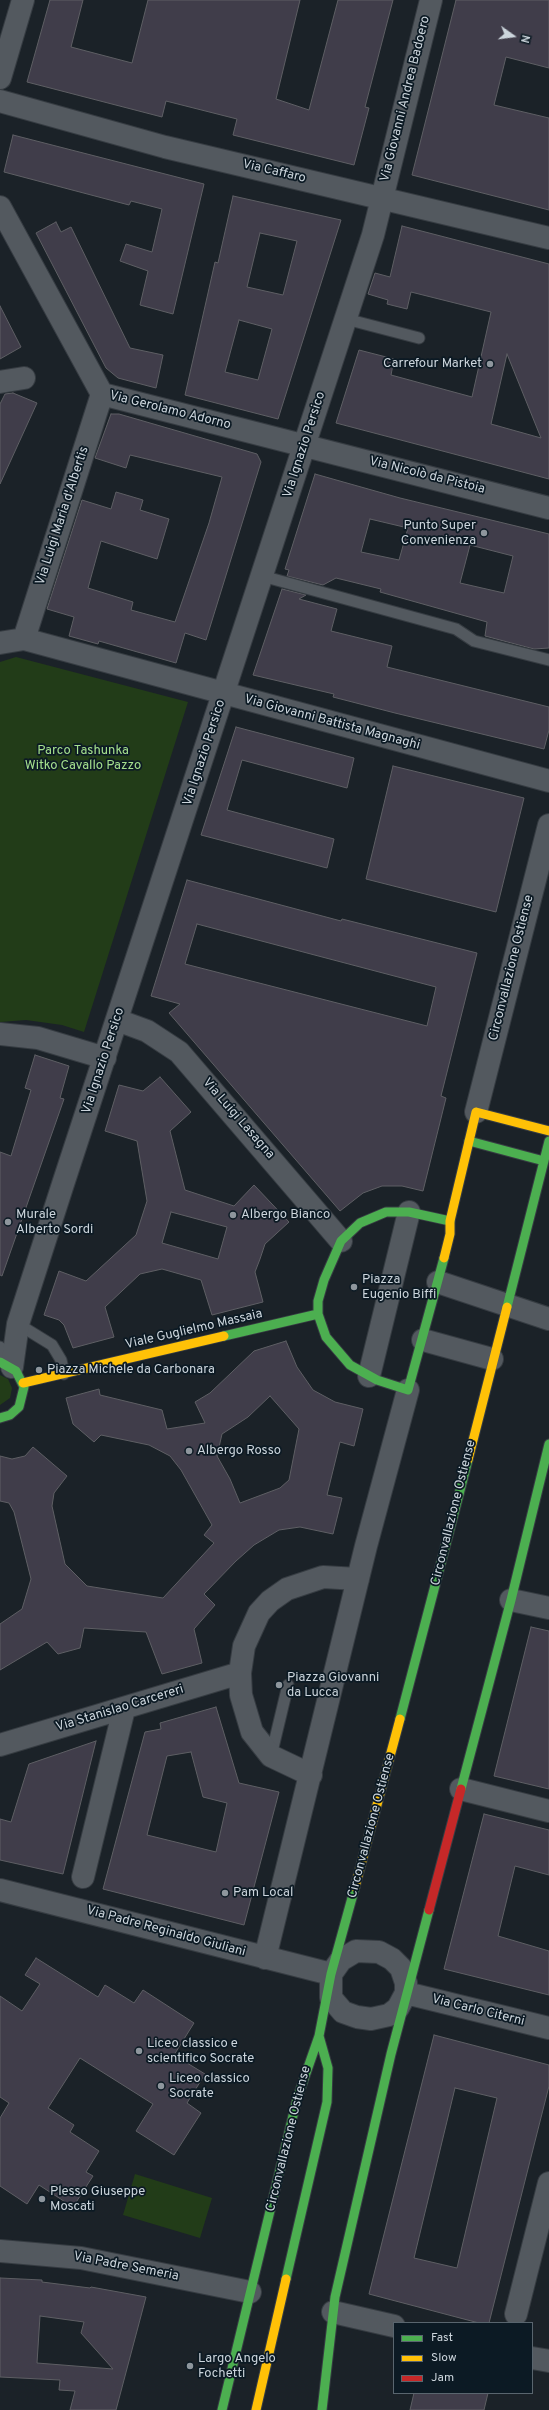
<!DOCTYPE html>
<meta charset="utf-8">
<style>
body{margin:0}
#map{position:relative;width:549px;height:2410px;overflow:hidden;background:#1b2228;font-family:Overpass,sans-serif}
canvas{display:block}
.legend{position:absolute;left:393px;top:2322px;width:140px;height:72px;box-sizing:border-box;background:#0c1a24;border:1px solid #59656e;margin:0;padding:5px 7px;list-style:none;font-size:12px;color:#ccd5dc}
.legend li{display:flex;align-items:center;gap:8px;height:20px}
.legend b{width:20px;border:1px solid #59656e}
.north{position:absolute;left:493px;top:16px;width:40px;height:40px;-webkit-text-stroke:3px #0c1a24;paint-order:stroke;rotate:104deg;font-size:11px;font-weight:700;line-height:16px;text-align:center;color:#ccd5dc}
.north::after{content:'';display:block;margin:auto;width:14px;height:18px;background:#ccd5dc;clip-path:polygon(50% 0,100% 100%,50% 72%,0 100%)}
</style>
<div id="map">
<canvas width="549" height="2410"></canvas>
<ul class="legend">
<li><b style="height:5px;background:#4caf50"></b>Fast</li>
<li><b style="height:5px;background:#ffc107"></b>Slow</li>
<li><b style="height:5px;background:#c62828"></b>Jam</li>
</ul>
<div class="north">N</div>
</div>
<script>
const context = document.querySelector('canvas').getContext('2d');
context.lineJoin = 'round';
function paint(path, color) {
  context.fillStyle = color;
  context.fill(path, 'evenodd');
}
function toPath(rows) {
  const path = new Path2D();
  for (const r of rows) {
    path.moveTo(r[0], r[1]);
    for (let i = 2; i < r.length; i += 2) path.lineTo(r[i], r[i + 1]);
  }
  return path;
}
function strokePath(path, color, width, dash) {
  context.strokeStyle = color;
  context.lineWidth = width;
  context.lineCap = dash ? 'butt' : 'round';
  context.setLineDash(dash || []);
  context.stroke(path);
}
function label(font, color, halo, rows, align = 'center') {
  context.font = font + ' Overpass,sans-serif';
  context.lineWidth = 3.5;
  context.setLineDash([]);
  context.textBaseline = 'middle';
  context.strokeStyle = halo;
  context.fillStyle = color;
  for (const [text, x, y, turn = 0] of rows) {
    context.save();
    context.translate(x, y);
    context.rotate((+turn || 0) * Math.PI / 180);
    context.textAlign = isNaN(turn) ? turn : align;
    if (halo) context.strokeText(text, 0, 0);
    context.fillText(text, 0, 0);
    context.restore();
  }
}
paint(toPath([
 [16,657,188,702,84,1032,62,1025,26,1020,0,1022,0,662],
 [0,1375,8,1379,12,1388,10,1398,0,1405],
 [135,2174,212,2198,200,2238,123,2215]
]), '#223c18');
const building = toPath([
 [50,0,83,0,71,47,132,63,148,0,300,0,276,99,309,110,338,0,393,0,365,107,369,108,354,165,233,135,237,119,166,101,162,117,27,82,50,0],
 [456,0,549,0,549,68,506,57,494,105,549,118,549,210,412,175,456,0],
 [13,135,204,184,173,314,140,305,148,271,120,261,126,244,152,252,162,209,131,201,129,205,4,172,13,135],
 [233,196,341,220,278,419,185,395,215,262,218,263,233,196],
 [260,233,297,241,283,295,247,287,260,233],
 [239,320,272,329,258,380,225,372,239,320],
 [56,222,61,232,71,227,130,348,163,355,156,388,118,378,106,368,36,233,56,222],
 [402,226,549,264,549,479,336,423,359,350,394,359,391,375,472,397,491,312,411,292,407,309,387,304,388,300,368,294,375,273,390,277,402,226],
 [507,354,541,438,491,424,507,354],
 [0,306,21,347,0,359,0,306],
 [13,393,37,403,0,484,0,404,5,394,13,393],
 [111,414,119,414,257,454,261,462,206,640,185,633,176,663,99,641,98,644,69,636,74,617,47,609,82,500,111,509,116,492,143,500,140,510,169,519,157,559,101,541,88,588,133,602,131,610,175,622,209,523,222,477,130,455,126,468,95,458,111,414],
 [315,474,400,498,549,534,549,648,534,649,485,636,487,622,380,592,381,589,336,578,323,585,287,576,289,570,285,569,315,474],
 [370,519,408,528,399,560,361,552,370,519],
 [470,545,513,556,504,593,460,583,470,545],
 [282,589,306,595,299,599,337,609,331,631,392,646,387,667,549,707,549,730,544,749,395,713,333,697,334,694,253,675,282,589],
 [236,727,354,758,347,788,242,760,227,810,334,839,327,868,201,835,236,727],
 [393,766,524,798,496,912,366,879,393,766],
 [187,880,341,921,342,919,477,953,441,1096,446,1098,423,1191,402,1186,382,1186,363,1193,340,1211,169,1013,180,1004,151,996,187,880],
 [197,924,436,987,427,1026,185,964,197,924],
 [35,1055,69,1066,60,1098,64,1099,2,1276,0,1275,0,1152,11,1156,31,1090,25,1088,35,1055],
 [160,1077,191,1112,170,1131,185,1190,234,1206,254,1185,289,1222,265,1244,260,1259,255,1272,263,1302,212,1315,201,1280,162,1269,140,1274,105,1307,114,1337,73,1348,64,1325,59,1320,44,1315,59,1271,86,1281,136,1235,147,1201,137,1141,105,1131,119,1085,143,1091,160,1077],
 [171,1212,227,1227,218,1259,162,1243,171,1212],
 [286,1341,297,1367,313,1390,335,1402,363,1409,354,1446,340,1442,327,1495,342,1498,333,1534,300,1527,279,1530,254,1545,236,1561,204,1594,215,1605,194,1629,202,1663,162,1674,146,1632,84,1628,80,1648,58,1654,47,1642,0,1670,0,1624,22,1609,31,1579,14,1512,9,1503,0,1501,0,1456,12,1459,25,1456,33,1447,67,1476,54,1493,52,1506,65,1564,87,1586,163,1598,214,1543,204,1535,212,1525,181,1470,170,1456,149,1445,101,1435,94,1442,73,1424,66,1398,99,1389,100,1395,162,1410,167,1429,205,1423,195,1402,210,1393,254,1351,286,1341],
 [270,1396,299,1429,289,1480,280,1488,240,1503,230,1479,217,1456,222,1434,248,1417,270,1396],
 [531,1627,549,1631,549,1789,494,1776,531,1627],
 [216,1707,239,1783,279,1792,244,1925,103,1889,145,1732,161,1729,160,1723,216,1707],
 [191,1752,203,1797,227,1803,216,1852,147,1835,167,1756,191,1752],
 [96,1741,63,1874,0,1860,0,1819,11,1822,29,1764,96,1741],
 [484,1814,549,1830,549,1875,515,1866,498,1936,549,1951,549,1995,444,1969,484,1814],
 [36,1958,98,1997,105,1985,134,2003,143,1990,194,2023,174,2055,205,2074,187,2103,201,2113,174,2155,136,2131,153,2104,80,2058,48,2108,74,2125,70,2132,99,2151,86,2172,93,2176,73,2207,39,2185,27,2204,0,2186,0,2118,9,2103,0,2097,0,1996,22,2011,40,1984,25,1975,36,1958],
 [434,2035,549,2065,549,2086,489,2323,479,2323,369,2294,434,2035],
 [455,2088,497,2098,457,2268,414,2258,455,2088],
 [0,2278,42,2280,42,2282,90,2288,91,2287,146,2297,116,2410,70,2410,75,2391,59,2390,60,2380,0,2377,0,2278],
 [40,2316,84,2322,81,2333,113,2369,37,2363,40,2316],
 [414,2393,488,2393,484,2410,410,2410,414,2393]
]);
paint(building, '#403d4a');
strokePath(building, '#5e5f64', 1);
const lane = toPath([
 [346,319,419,338],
 [262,576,456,629,474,641,549,660],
 [18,1324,52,1345,61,1360,64,1374],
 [0,1347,7,1364],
 [271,1756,288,1685]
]);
const street = toPath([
 [0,78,23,0],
 [0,101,165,147,549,238],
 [0,207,102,394,549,508],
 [0,382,24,378],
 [24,639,102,394],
 [0,643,24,639,549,781],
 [117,1020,147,1031,179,1052,341,1241],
 [0,1034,38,1038,105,1058],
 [476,1112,549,825],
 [438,1282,549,1319],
 [423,1340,492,1359],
 [12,1367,18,1324,63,1184,373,235,431,0],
 [369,1376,409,1212],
 [511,1600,549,1608],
 [0,1745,240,1673],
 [311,1775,271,1756,252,1732,241,1695,240,1673,244,1646,259,1613,270,1601,287,1589,323,1577,358,1579],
 [461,1789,549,1811],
 [83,1877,124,1709],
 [0,1890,331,1974],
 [356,1951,379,1952,392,1959,401,1968,406,1983,406,1993,398,2008,389,2015,371,2019,357,2017,343,2012,331,1998,331,1974,341,1960,356,1951],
 [265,1958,366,1546,408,1390],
 [406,1993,549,2028],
 [0,2251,81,2258,250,2292],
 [333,2312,394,2326],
 [516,2314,549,2183],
 [532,2358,549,2361]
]);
const fast = toPath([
 [469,1141,544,1161],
 [444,1258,408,1390,377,1380,350,1365,326,1337,318,1314,318,1301,324,1280,341,1241,360,1223,386,1212,409,1212,450,1221],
 [507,1307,549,1141],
 [224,1336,318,1314],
 [0,1362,16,1371,24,1387,19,1407,10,1415,0,1418],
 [400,1719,468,1460],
 [461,1789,511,1600,549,1444],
 [286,2279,327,2102,328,2068,319,2036],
 [222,2410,297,2099,319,2036,331,1974,355,1887],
 [322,2410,335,2297,391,2054,429,1910]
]);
const slow = toPath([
 [444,1258,450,1234,450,1221,476,1112,549,1131],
 [23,1383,224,1336],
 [468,1460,507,1307],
 [355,1887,400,1719],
 [256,2410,286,2279]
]);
const jam = toPath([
 [429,1910,461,1789]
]);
strokePath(lane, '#363c42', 13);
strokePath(street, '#363c42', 24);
strokePath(fast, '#363c42', 11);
strokePath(slow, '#363c42', 11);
strokePath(jam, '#363c42', 11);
strokePath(lane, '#53595f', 11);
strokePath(street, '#53595f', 22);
strokePath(fast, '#4caf50', 9);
strokePath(slow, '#ffc107', 9);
strokePath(jam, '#c62828', 9);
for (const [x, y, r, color] of [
 [490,364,4,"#8e969d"],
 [484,533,4,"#8e969d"],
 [233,1215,4,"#8e969d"],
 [8,1222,4,"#8e969d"],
 [354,1287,4,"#8e969d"],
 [39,1370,4,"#8e969d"],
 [189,1451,4,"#8e969d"],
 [279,1685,4,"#8e969d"],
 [225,1893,4,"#8e969d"],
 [139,2051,4,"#8e969d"],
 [161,2086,4,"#8e969d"],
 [42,2199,4,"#8e969d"],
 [190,2366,4,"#8e969d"]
]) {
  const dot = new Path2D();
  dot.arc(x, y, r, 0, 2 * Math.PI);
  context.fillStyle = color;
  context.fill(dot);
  strokePath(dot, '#0c1a24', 1.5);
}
label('13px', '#ccd5dc', '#0c1a24', [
 ["Via Giovanni Andrea Badoero",406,99,-76],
 ["Via Caffaro",274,172,13],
 ["Via Gerolamo Adorno",170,411,14],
 ["Via Ignazio Persico",305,445,-72],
 ["Via Nicolò da Pistoia",427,476,14],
 ["Via Luigi Maria d'Albertis",63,516,-72],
 ["Via Giovanni Battista Magnaghi",332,723,15],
 ["Via Ignazio Persico",205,753,-72],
 ["Circonvallazione Ostiense",512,968,-76],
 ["Via Ignazio Persico",104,1061,-72],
 ["Via Luigi Lasagna",238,1119,49],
 ["Viale Guglielmo Massaia",194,1330,-13],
 ["Circonvallazione Ostiense",454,1513,-76],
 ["Via Stanislao Carcereri",120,1709,-17],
 ["Circonvallazione Ostiense",372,1826,-75],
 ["Via Padre Reginaldo Giuliani",166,1932,15],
 ["Via Carlo Citerni",478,2011,14],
 ["Circonvallazione Ostiense",289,2139,-76],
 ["Via Padre Semeria",126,2267,11]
]);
label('13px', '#ccd5dc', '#0c1a24', [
 ["Carrefour Market",482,364,"right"],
 ["Punto Super",476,526,"right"],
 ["Convenienza",476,541,"right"],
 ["Murale",16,1215],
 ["Alberto Sordi",16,1230],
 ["Albergo Bianco",241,1215],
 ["Piazza",362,1280],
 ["Eugenio Biffi",362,1295],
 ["Piazza Michele da Carbonara",47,1370],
 ["Albergo Rosso",197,1451],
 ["Piazza Giovanni",287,1678],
 ["da Lucca",287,1693],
 ["Pam Local",233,1893],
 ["Liceo classico e",147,2044],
 ["scientifico Socrate",147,2059],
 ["Liceo classico",169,2079],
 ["Socrate",169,2094],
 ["Plesso Giuseppe",50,2192],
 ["Moscati",50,2207],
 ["Largo Angelo",198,2359],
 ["Fochetti",198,2374]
], 'left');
label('13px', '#a5e08d', '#0c1a24', [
 ["Parco Tashunka",83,751],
 ["Witko Cavallo Pazzo",83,766]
]);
</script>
